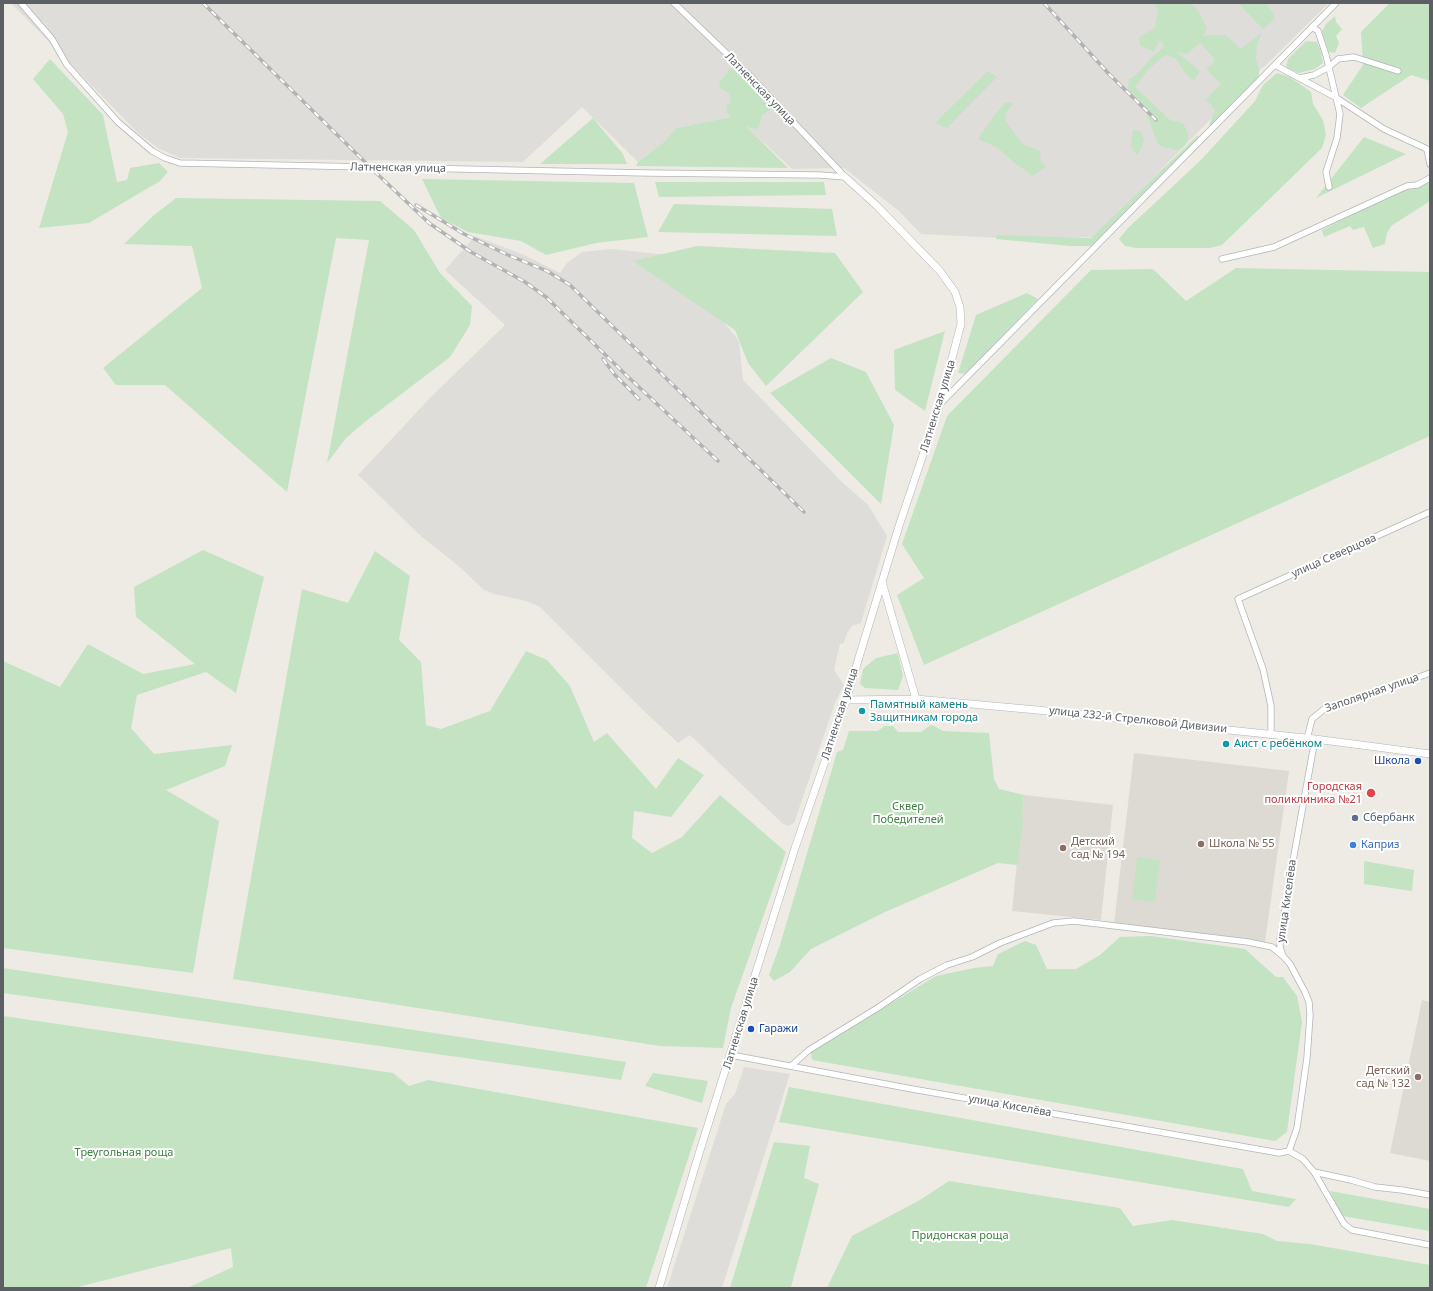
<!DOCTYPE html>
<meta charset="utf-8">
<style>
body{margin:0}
#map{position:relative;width:1433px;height:1291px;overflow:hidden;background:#eeebe4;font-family:"Noto Sans",sans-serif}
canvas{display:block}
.frame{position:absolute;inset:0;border:4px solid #5c6064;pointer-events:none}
</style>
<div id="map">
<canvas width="1433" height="1291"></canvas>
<div class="frame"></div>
</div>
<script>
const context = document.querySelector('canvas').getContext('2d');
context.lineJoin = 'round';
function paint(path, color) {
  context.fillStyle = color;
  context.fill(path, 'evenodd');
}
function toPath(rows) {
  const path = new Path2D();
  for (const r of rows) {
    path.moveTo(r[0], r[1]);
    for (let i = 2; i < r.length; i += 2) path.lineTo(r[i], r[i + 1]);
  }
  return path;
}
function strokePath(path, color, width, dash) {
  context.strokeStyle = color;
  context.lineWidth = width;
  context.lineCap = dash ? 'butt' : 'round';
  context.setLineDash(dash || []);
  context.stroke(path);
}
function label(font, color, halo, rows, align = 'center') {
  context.font = font + ' "Noto Sans",sans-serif';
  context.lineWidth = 4;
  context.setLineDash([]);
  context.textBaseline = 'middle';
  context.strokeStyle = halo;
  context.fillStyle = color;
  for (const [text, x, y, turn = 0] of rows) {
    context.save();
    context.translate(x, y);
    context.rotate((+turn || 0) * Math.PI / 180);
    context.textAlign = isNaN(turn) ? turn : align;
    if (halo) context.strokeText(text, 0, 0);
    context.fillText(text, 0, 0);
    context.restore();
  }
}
paint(toPath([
 [11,3,1329,3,1266,65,1254,75,1095,237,1000,238,921,234,899,211,844,168,792,169,735,116,676,128,665,141,638,162,582,107,523,162,180,158,158,148,139,134],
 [475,236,524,255,560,273,567,263,582,252,611,249,669,255,739,341,743,380,842,482,868,505,887,536,861,623,852,626,847,633,844,643,840,644,834,670,844,685,835,703,794,823,788,826,782,823,690,735,678,743,643,710,539,606,526,601,494,594,484,590,461,568,422,537,358,475,430,398,505,325,445,270],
 [744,1067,790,1074,722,1288,667,1288,726,1104,735,1094]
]), '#dfddd9');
paint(toPath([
 [1134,753,1289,771,1265,942,1114,924],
 [1024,795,1113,805,1101,920,1012,911],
 [1422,1000,1430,1002,1430,1161,1390,1153]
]), '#dddad3');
paint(toPath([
 [1153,3,1189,3,1198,10,1207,29,1203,37,1207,35,1225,35,1241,49,1262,32,1257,45,1256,59,1259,69,1259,76,1256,83,1211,129,1209,125,1215,110,1206,99,1221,84,1206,69,1214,62,1214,58,1200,43,1187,54,1176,52,1200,71,1194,81,1185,73,1176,59,1166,55,1159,60,1147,71,1135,87,1170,120,1183,123,1188,133,1188,138,1186,144,1181,149,1176,150,1163,147,1158,144,1144,107,1128,89,1129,80,1137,74,1152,57,1164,47,1162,41,1159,42,1154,52,1140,46,1139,37,1155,28,1158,9],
 [1238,3,1265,3,1273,13,1275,19,1263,29],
 [1390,3,1430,3,1430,81,1411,75,1361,108,1343,95,1363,65,1361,32],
 [1335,16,1336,22,1342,29,1336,36,1339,43,1335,53,1329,52,1325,41,1322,31,1326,24],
 [1306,41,1317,42,1321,52,1323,63,1315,69,1299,73,1286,67,1288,59],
 [50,59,103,115,117,182,127,180,130,168,159,163,168,172,160,181,89,223,39,228,68,132,63,114,33,79],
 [729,68,738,72,774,107,762,115,758,130,746,126,788,168,636,166,638,162,665,141,676,128,731,117,727,113,727,106,731,102,729,93,720,88,719,82,727,74],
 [988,71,997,77,947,128,935,123],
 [1277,73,1290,77,1311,92,1313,104,1323,120,1326,135,1322,148,1222,245,1210,248,1136,248,1125,246,1119,239,1128,228,1201,160,1255,101,1263,85],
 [1005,103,1013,103,1012,106,1006,112,1005,120,1023,145,1031,147,1040,151,1041,162,1046,166,1033,176,1016,164,998,148,978,139,994,116],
 [593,118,623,154,627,164,540,164],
 [1133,130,1140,131,1144,140,1139,153,1137,155,1131,146],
 [1198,135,1199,139,1094,246,1070,246,996,239,997,235,1091,238],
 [1364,137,1406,154,1316,198],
 [1430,177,1430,201,1391,226,1387,233,1385,244,1373,248,1364,227,1353,230,1350,226,1324,237,1322,230,1382,199,1408,188,1418,188],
 [422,179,634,183,648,237,596,243,546,255,521,241,468,232,441,218],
 [655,182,824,182,826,195,659,197],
 [176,198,380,201,414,230,440,273,472,306,470,325,450,357,366,421,346,438,327,463,369,240,336,238,287,492,165,385,116,385,103,368,202,288,192,246,124,244,153,216],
 [674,204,832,209,837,236,658,232],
 [697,246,835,253,863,292,766,386,748,363,735,330,633,261],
 [1236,268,1430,272,1430,436,924,665,897,595,924,578,902,544,947,416,1091,270,1153,269,1186,301],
 [1027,293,1038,299,967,374,958,373,976,315],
 [945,331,925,411,895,390,894,350],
 [831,358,866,372,894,425,881,504,770,393],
 [203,550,264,577,236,693,206,672,137,695,131,728,154,754,232,745,225,766,166,790,219,821,193,973,3,948,3,661,60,687,88,644,143,674,195,664,136,617,134,587],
 [375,551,410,576,399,640,421,662,426,725,441,729,490,711,526,651,547,660,570,686,594,742,607,733,656,789,678,758,704,775,671,817,634,811,632,838,652,853,682,837,720,795,786,852,731,1008,723,1048,660,1046,233,979,302,589,348,603],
 [898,653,903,676,898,690,865,688,860,684,863,669,876,658],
 [932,725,943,731,989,733,994,779,999,789,1024,795,1022,816,1023,823,1017,865,998,863,885,912,811,949,790,972,774,981,769,975,780,945,837,752,843,750,849,731,878,731,884,726,893,726,898,732,921,732,925,729],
 [1137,857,1160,860,1155,902,1132,899],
 [1364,861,1414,870,1412,891,1364,884],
 [1151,936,1245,949,1276,977,1283,977,1297,996,1302,1022,1287,1132,1275,1141,812,1060,811,1052,936,976,974,968,993,966,998,954,1025,941,1036,945,1047,969,1076,969,1100,955,1120,937],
 [3,968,626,1062,621,1080,3,993],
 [3,1016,393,1073,409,1086,428,1080,698,1128,646,1288,187,1288,233,1267,231,1248,74,1288,3,1288],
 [653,1073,708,1081,702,1103,645,1086],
 [789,1087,1243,1169,1252,1191,1296,1199,1289,1207,779,1122],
 [774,1142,810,1146,804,1178,819,1184,791,1287,794,1288,730,1288],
 [949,1181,1120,1208,1133,1226,1172,1220,1263,1234,1277,1241,1310,1244,1430,1265,1430,1288,827,1288,852,1236,920,1200],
 [1330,1191,1430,1209,1430,1231,1342,1216]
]), '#c3e3c3');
const minor = toPath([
 [21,3,52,39,67,65,118,122,152,151,165,158,180,163,647,173,820,175,845,177],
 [674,3,748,74,845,177],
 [1312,27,1318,31,1326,55,1340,114,1337,138,1326,172,1329,187],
 [1275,65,1335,97,1384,129,1427,149,1430,164],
 [1300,78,1314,75,1329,67,1338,59,1354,57,1398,71],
 [1222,259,1274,247,1407,186,1417,185,1430,178],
 [940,404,1336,3],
 [1271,735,1271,706,1263,669,1238,599,1430,512],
 [1307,739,1312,719,1328,706,1344,704,1430,673],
 [731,1055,912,1089,1268,1151,1279,1153,1289,1151,1303,1159,1314,1172,1344,1224,1352,1230,1430,1245],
 [791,1066,809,1050,879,1007,920,979,947,965,972,957,1000,943,1053,923,1074,921,1248,942,1272,947,1283,956],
 [1289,1151,1297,1128,1307,1058,1310,1015,1309,1002,1305,992,1290,964,1283,956,1280,947,1280,940,1291,872,1315,739],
 [1314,1172,1351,1180,1375,1187,1402,1190,1430,1195]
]);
const tertiary = toPath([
 [882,582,916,699],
 [846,700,916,699,1037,710,1315,739,1430,754],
 [659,1288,697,1160,795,848,846,700,899,526,940,404,961,324,960,307,955,292,940,271,877,206,845,177]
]);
strokePath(minor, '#b2b5b8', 7);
strokePath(tertiary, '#b2b5b8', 8);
strokePath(minor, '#fff', 5.5);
strokePath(tertiary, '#fff', 7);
const rail = toPath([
 [203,3,371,168,429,223,471,252,525,282,546,297,625,374,718,461],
 [1044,3,1109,74,1156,120],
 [416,205,464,234,508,255,547,271,570,285,804,512],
 [603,359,615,375,639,399]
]);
strokePath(rail, '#b2b3b4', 3.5);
strokePath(rail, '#fff', 2, [6]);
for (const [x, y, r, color] of [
 [862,711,4,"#0f9aa8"],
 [1226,744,4,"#0f9aa8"],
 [1418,761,4,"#1a4fb4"],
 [1371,793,5,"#e0444e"],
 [1355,818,4,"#5c6f8a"],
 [1201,844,4,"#8d6e63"],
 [1353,845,4,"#3f7fe0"],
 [1063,848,4,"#8d6e63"],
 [751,1029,4,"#1a4fb4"],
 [1418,1077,4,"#8d6e63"]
]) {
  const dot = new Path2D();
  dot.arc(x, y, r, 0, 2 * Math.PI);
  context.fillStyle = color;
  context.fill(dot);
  strokePath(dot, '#fff', 1.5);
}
label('11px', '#5c6064', '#fff', [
 ["Латненская улица",760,89,46],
 ["Латненская улица",398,168,1],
 ["Латненская улица",938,406,-73],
 ["улица Северцова",1334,556,-24],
 ["Заполярная улица",1372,693,-19],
 ["Латненская улица",840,714,-72],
 ["улица 232-й Стрелковой Дивизии",1138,720,6],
 ["улица Киселёва",1287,901,-82],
 ["Латненская улица",741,1023,-73],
 ["улица Киселёва",1010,1106,10]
]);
label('11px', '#0d838f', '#fff', [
 ["Памятный камень",870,705],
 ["Защитникам города",870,718],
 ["Аист с ребёнком",1234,744]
], 'left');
label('11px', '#164399', '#fff', [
 ["Школа",1410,761],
 ["Гаражи",759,1029,"left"]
], 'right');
label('11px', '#be3a42', '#fff', [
 ["Городская",1362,787],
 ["поликлиника №21",1362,800]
], 'right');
label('11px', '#3c833f', '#fff', [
 ["Сквер",908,807],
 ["Победителей",908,820],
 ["Треугольная роща",124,1153],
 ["Придонская роща",960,1236]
]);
label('11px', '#4e5e75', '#fff', [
 ["Сбербанк",1363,818]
], 'left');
label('11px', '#785e54', '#fff', [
 ["Детский",1071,842],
 ["сад № 194",1071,855],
 ["Школа № 55",1209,844],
 ["Детский",1410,1071,"right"],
 ["сад № 132",1410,1084,"right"]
], 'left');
label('11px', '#366cbe', '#fff', [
 ["Каприз",1361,845]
], 'left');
</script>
